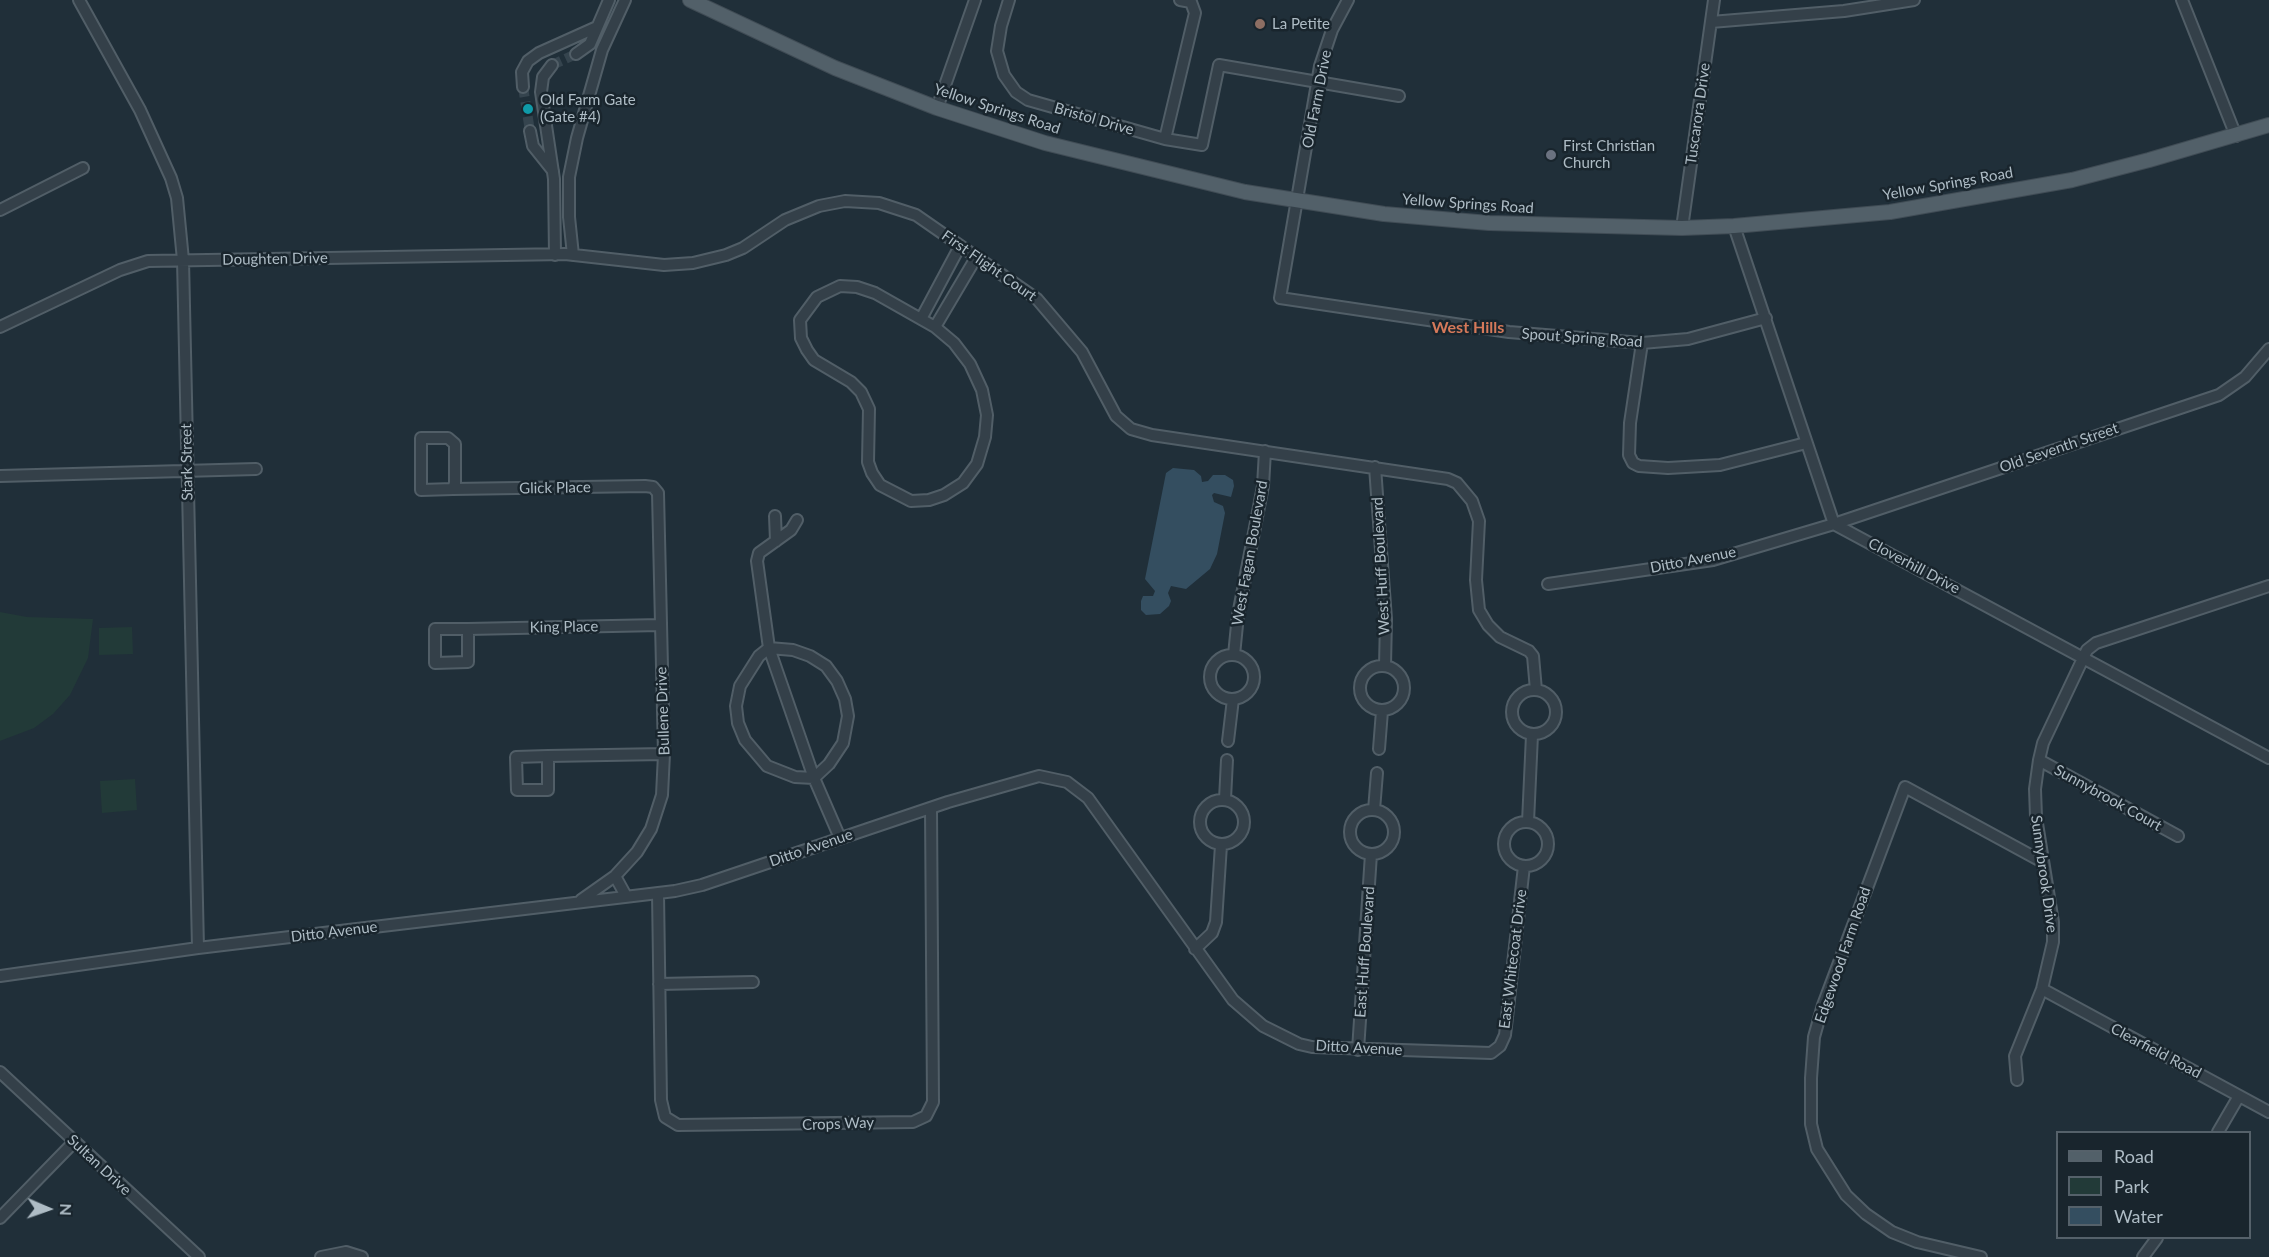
<!DOCTYPE html>
<style>
body{margin:0}
#map{position:relative;width:2269px;height:1257px;overflow:hidden;background:#202f39;font-family:Lato,sans-serif}
canvas{display:block}
.legend{position:absolute;left:2056px;top:1131px;width:195px;height:108px;box-sizing:border-box;background:#19252d;border:2px solid #55616a;margin:0;padding:8px 10px;list-style:none;font-size:18px;color:#aebcc5}
.legend li{display:flex;align-items:center;gap:12px;height:30px}
.legend b{width:30px;border:2px solid #55616a}
.north{position:absolute;left:18px;top:1179px;width:60px;height:60px;-webkit-text-stroke:4px #19252d;paint-order:stroke;rotate:92deg;font-size:16px;font-weight:700;line-height:24px;text-align:center;color:#aebcc5}
.north::after{content:'';display:block;margin:auto;width:21px;height:27px;background:#aebcc5;clip-path:polygon(50% 0,100% 100%,50% 72%,0 100%)}
</style>
<div id="map">
<canvas width="2269" height="1257"></canvas>
<ul class="legend">
<li><b style="height:8px;background:#526069"></b>Road</li>
<li><b style="height:16px;background:#223a38"></b>Park</li>
<li><b style="height:16px;background:#344e60"></b>Water</li>
</ul>
<div class="north">N</div>
</div>
<script>
const context = document.querySelector('canvas').getContext('2d');
context.lineJoin = 'round';
function paint(path, color) {
  context.fillStyle = color;
  context.fill(path, 'evenodd');
}
function toPath(rows) {
  const path = new Path2D();
  for (const r of rows) {
    if (r.length === 3) {
      path.moveTo(r[0] + r[2], r[1]);
      path.arc(r[0], r[1], r[2], 0, 2 * Math.PI);
      continue;
    }
    path.moveTo(r[0], r[1]);
    for (let i = 2; i < r.length; i += 2) path.lineTo(r[i], r[i + 1]);
  }
  return path;
}
function strokePath(path, color, width, dash) {
  context.strokeStyle = color;
  context.lineWidth = width;
  context.lineCap = dash ? 'butt' : 'round';
  context.setLineDash(dash || []);
  context.stroke(path);
}
function label(font, color, halo, rows, align = 'center') {
  context.font = font + ' Lato,sans-serif';
  context.lineWidth = 5;
  context.setLineDash([]);
  context.textBaseline = 'middle';
  context.strokeStyle = halo;
  context.fillStyle = color;
  for (const [text, x, y, turn = 0] of rows) {
    context.save();
    context.translate(x, y);
    context.rotate((+turn || 0) * Math.PI / 180);
    context.textAlign = isNaN(turn) ? turn : align;
    if (halo) context.strokeText(text, 0, 0);
    context.fillText(text, 0, 0);
    context.restore();
  }
}
paint(toPath([
 [0,612,27,617,93,619,88,658,70,695,53,714,34,728,0,741],
 [132,627,133,654,99,655,99,628],
 [135,779,137,810,102,813,100,781]
]), '#223a38');
paint(toPath([
 [1173,468,1194,470,1201,476,1202,482,1208,481,1213,475,1225,475,1233,480,1234,486,1231,497,1214,493,1212,495,1214,502,1223,506,1225,513,1217,554,1210,569,1186,589,1171,586,1168,593,1171,601,1169,606,1160,614,1146,615,1141,610,1141,601,1143,596,1153,596,1155,591,1145,579,1166,473]
]), '#344e60');
strokePath(toPath([
 [552,65,576,54],
 [523,87,530,131]
]), '#35444e', 10, [10, 5]);
const minor = toPath([
 [79,0,140,110,171,178,177,198,183,260,198,948],
 [1009,0,1001,26,997,51,1004,75,1016,92,1028,100,1165,139,1202,145,1219,65,1399,96],
 [1348,0,1332,30,1320,66,1280,298,1509,332,1642,343,1688,339,1766,318],
 [2182,0,2236,136],
 [1711,22,1844,11,1914,0],
 [576,54,590,44,609,0],
 [552,65,543,77,541,92,554,179,555,255],
 [523,87,522,72,528,61,539,53,597,27],
 [937,108,975,0],
 [530,131,533,146,553,171],
 [1165,139,1195,13,1191,2,1180,0],
 [0,210,83,168],
 [1734,226,1834,524,2269,758],
 [1682,228,1714,0],
 [573,255,569,217,569,177,577,138,602,50,625,0],
 [840,286,857,287,875,293,935,327,954,343,970,364,982,390,987,415,985,437,977,464,963,483,944,495,929,500,911,501,880,485,872,473,868,462,869,409,861,392,851,382,814,360,807,350,801,338,800,320,817,297,840,286],
 [921,319,960,246],
 [0,327,120,270,148,261,565,254,664,265,693,263,726,255,743,248,785,220,819,206,845,201,879,203,916,215,1037,299,1082,352,1116,416,1131,429,1152,435,1448,479,1457,483,1472,501,1479,521,1476,580,1479,610,1488,625,1500,637,1529,651,1533,656,1536,690],
 [935,327,977,256],
 [1642,343,1630,423,1629,455,1633,463,1639,466,1668,468,1720,465,1806,443],
 [421,438,448,438,455,444,455,483,453,489,421,490,421,438],
 [1375,467,1386,619,1385,666],
 [0,476,256,469],
 [453,489,645,486,653,487,658,493,664,754,662,795,651,829,637,852,615,876,581,900],
 [775,516,776,541],
 [797,520,791,530,759,553,757,561,769,648,814,778,840,838],
 [1548,584,1713,560,1834,524,2219,395,2245,377,2269,349],
 [435,629,468,629,468,662,435,663,435,629],
 [468,629,660,625],
 [769,648,793,650,810,656,826,666,837,681,845,699,848,716,843,743,829,764,814,778,795,777,767,766,745,740,738,723,736,706,740,686,759,656,769,648],
 [1234,655,1238,615,1263,486,1265,451],
 [1232,677,22],
 [1382,688,22],
 [1534,712,22],
 [1228,741,1233,699],
 [1379,749,1382,711],
 [548,756,548,790,517,790,516,757,548,756],
 [548,756,664,754],
 [2039,760,2178,836],
 [1225,799,1227,760],
 [1222,822,22],
 [1374,810,1377,773],
 [1372,832,22],
 [1526,844,22],
 [1528,822,1532,735],
 [615,876,626,896],
 [658,893,661,1100,665,1117,678,1125,913,1122,926,1116,933,1102,931,808],
 [1195,949,1212,933,1216,922,1221,845],
 [0,976,198,948,675,891,702,885,948,802,1039,776,1067,782,1088,798,1233,1000,1263,1026,1299,1044,1312,1047,1491,1053,1500,1046,1505,1035,1524,866],
 [659,984,753,982],
 [2042,989,2269,1112],
 [1358,1050,1371,854],
 [0,1072,199,1257],
 [2017,1080,2015,1056,2042,989,2053,942,2053,922,2036,817,2035,789,2039,760,2043,743,2087,650,2096,643,2269,586],
 [2218,1132,2239,1096],
 [0,1218,74,1142],
 [321,1257,346,1252,362,1257],
 [1981,1257,1917,1242,1892,1232,1866,1214,1846,1195,1817,1149,1811,1124,1811,1078,1814,1037,1823,1005,1905,787,2041,861],
 [2143,1257,2157,1238]
]);
const major = toPath([
 [690,0,835,68,937,108,1045,143,1245,192,1384,214,1489,223,1682,228,1734,226,1890,212,2072,180,2149,160,2269,125]
]);
strokePath(minor, '#515e67', 14);
strokePath(major, '#404c55', 16);
strokePath(minor, '#344049', 10);
strokePath(major, '#526069', 14);
for (const [x, y, r, color] of [
 [1260,24,6,"#8d6e63"],
 [528,109,6,"#0f9aa8"],
 [1551,155,6,"#6b7280"]
]) {
  const dot = new Path2D();
  dot.arc(x, y, r, 0, 2 * Math.PI);
  context.fillStyle = color;
  context.fill(dot);
  strokePath(dot, '#19252d', 2);
}
label('15px', '#aebcc5', '#19252d', [
 ["La Petite",1272,24],
 ["Old Farm Gate",540,100],
 ["(Gate #4)",540,117],
 ["First Christian",1563,146],
 ["Church",1563,163]
], 'left');
label('15px', '#aebcc5', '#19252d', [
 ["Old Farm Drive",1317,99,-79],
 ["Yellow Springs Road",997,109,18],
 ["Tuscarora Drive",1698,114,-82],
 ["Bristol Drive",1094,119,16],
 ["Yellow Springs Road",1948,184,-10],
 ["Yellow Springs Road",1468,204,4],
 ["Doughten Drive",275,259,-1],
 ["First Flight Court",989,266,35],
 ["Spout Spring Road",1582,338,4],
 ["Old Seventh Street",2059,448,-19],
 ["Stark Street",187,462,-91],
 ["Glick Place",555,488,-1],
 ["West Fagan Boulevard",1250,553,-80],
 ["Ditto Avenue",1693,560,-11],
 ["West Huff Boulevard",1381,566,-93],
 ["Cloverhill Drive",1914,566,28],
 ["King Place",564,627,-1],
 ["Bullene Drive",663,711,-92],
 ["Sunnybrook Court",2108,798,29],
 ["Ditto Avenue",811,848,-19],
 ["Sunnybrook Drive",2044,874,82],
 ["Ditto Avenue",334,932,-7],
 ["East Huff Boulevard",1365,952,-86],
 ["Edgewood Farm Road",1843,955,-71],
 ["East Whitecoat Drive",1513,959,-83],
 ["Ditto Avenue",1359,1048,3],
 ["Clearfield Road",2156,1051,28],
 ["Crops Way",838,1124,-2],
 ["Sultan Drive",99,1165,43]
]);
label('bold 16px', '#d5795a', '#19252d', [
 ["West Hills",1468,328]
]);
</script>
